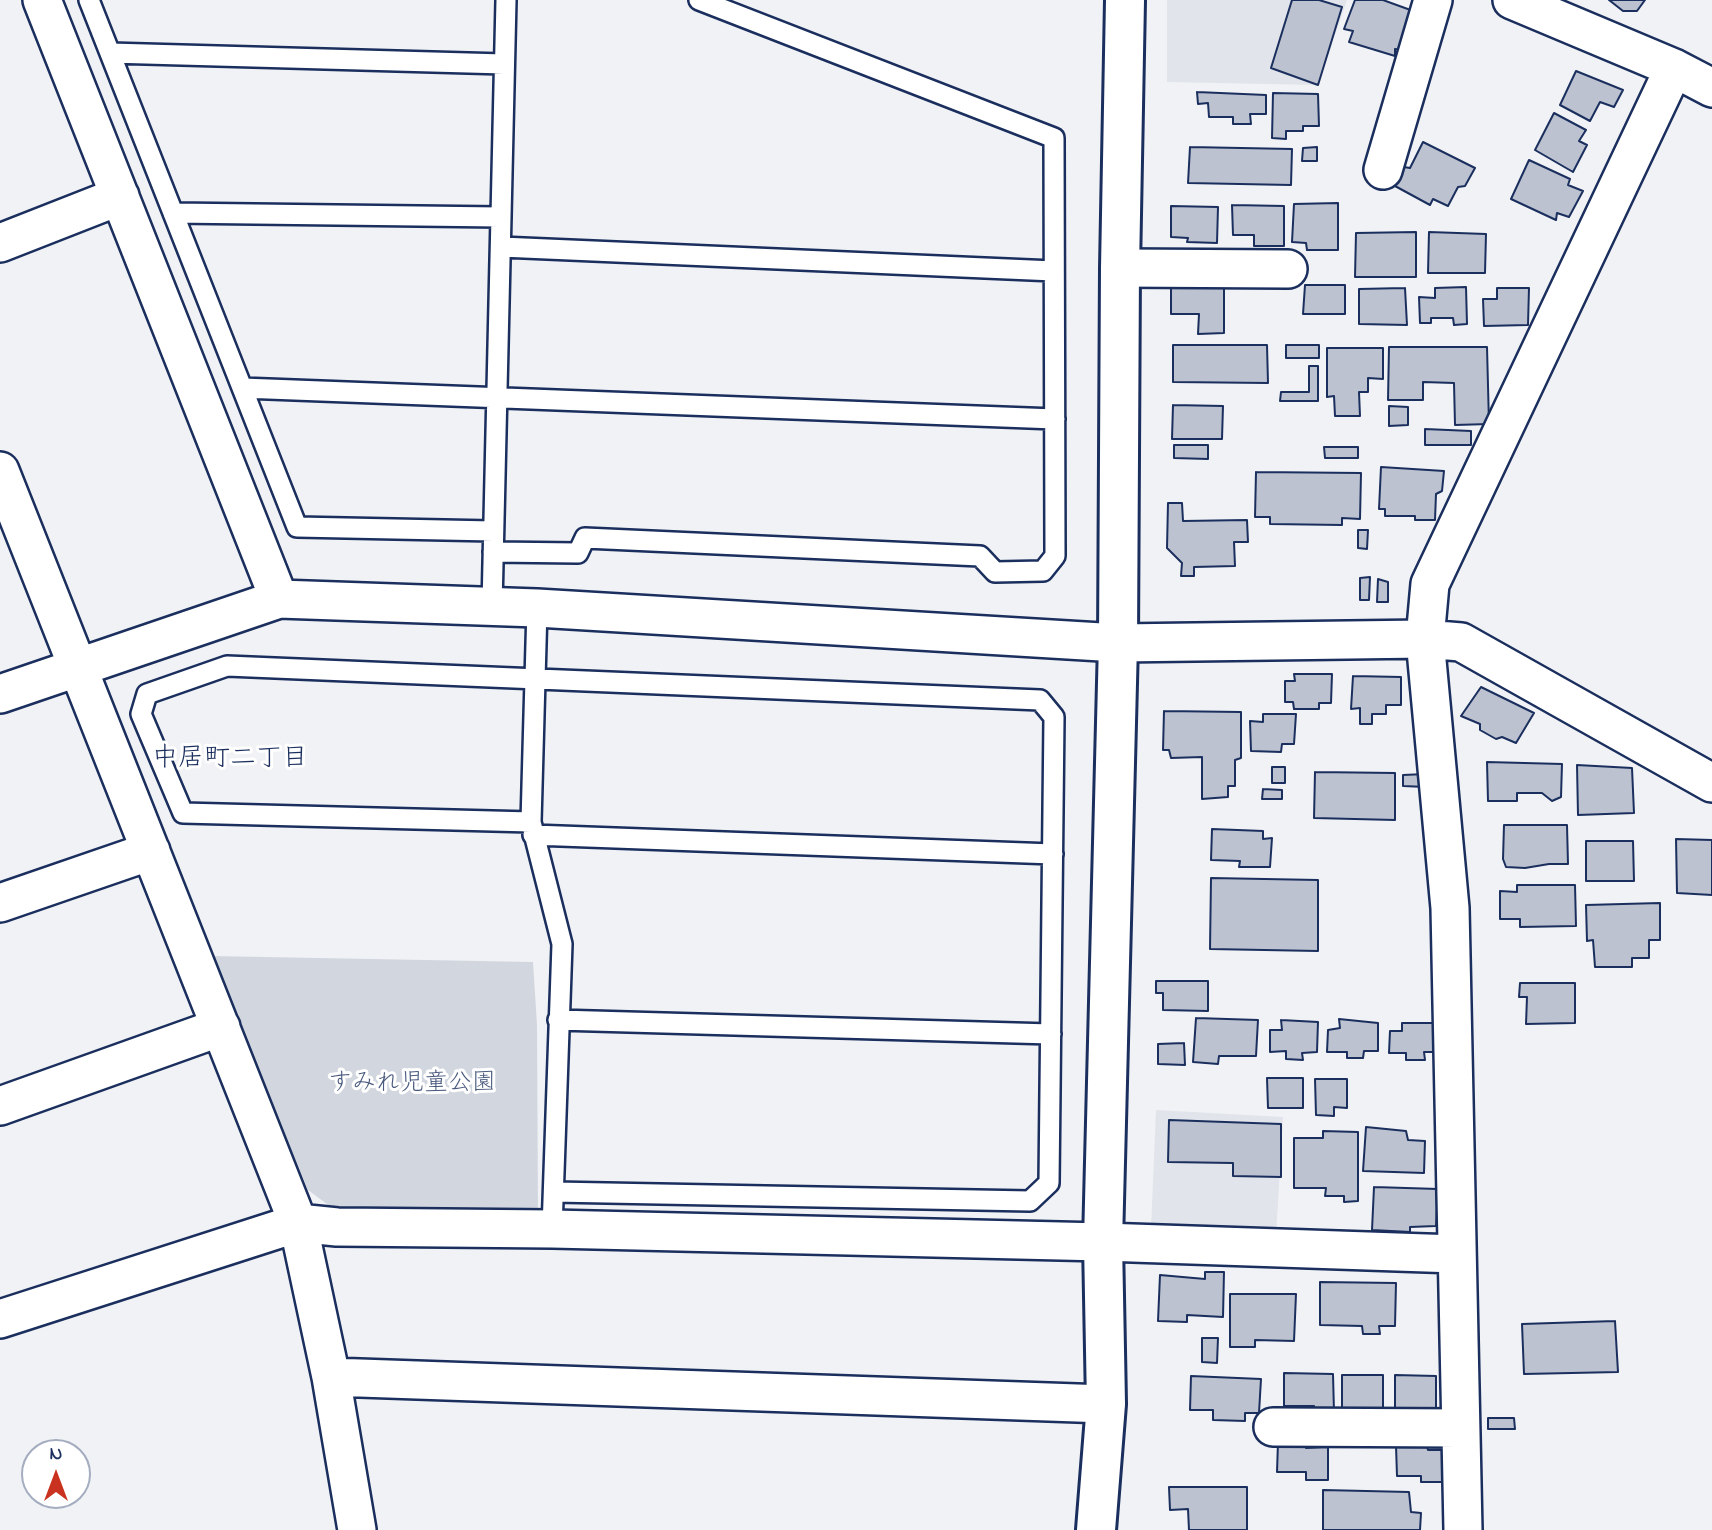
<!DOCTYPE html>
<meta charset="utf-8">
<style>
body{margin:0}
#map{position:relative;width:1712px;height:1530px;overflow:hidden;background:#f1f2f5;font-family:"Indie Flower",sans-serif}
canvas{display:block}
.north{position:absolute;left:21px;top:1439px;width:70px;height:70px;box-sizing:border-box;background:#fff;border:2px solid #a4acbf;border-radius:50%;rotate:0deg;font-size:19px;font-weight:700;line-height:28px;text-align:center;color:#1b2f5e}
.north::after{content:'';display:block;margin:auto;width:24px;height:32px;background:#c8321e;clip-path:polygon(50% 0,100% 100%,50% 72%,0 100%)}
</style>
<div id="map">
<canvas width="1712" height="1530"></canvas>
<div class="north">N</div>
</div>
<script>
const context = document.querySelector('canvas').getContext('2d');
context.lineJoin = 'round';
function paint(path, color) {
  context.fillStyle = color;
  context.fill(path, 'evenodd');
}
function toPath(rows) {
  const path = new Path2D();
  for (const r of rows) {
    path.moveTo(r[0], r[1]);
    for (let i = 2; i < r.length; i += 2) path.lineTo(r[i], r[i + 1]);
  }
  return path;
}
function strokePath(path, color, width, dash) {
  context.strokeStyle = color;
  context.lineWidth = width;
  context.lineCap = dash ? 'butt' : 'round';
  context.setLineDash(dash || []);
  context.stroke(path);
}
function label(font, color, halo, rows, align = 'center') {
  context.font = font + ' "Indie Flower","Klee One",sans-serif';
  context.lineWidth = 6;
  context.setLineDash([]);
  context.textBaseline = 'middle';
  context.strokeStyle = halo;
  context.fillStyle = color;
  for (const [text, x, y, turn = 0] of rows) {
    context.save();
    context.translate(x, y);
    context.rotate((+turn || 0) * Math.PI / 180);
    context.textAlign = isNaN(turn) ? turn : align;
    if (halo) context.strokeText(text, 0, 0);
    context.fillText(text, 0, 0);
    context.restore();
  }
}
paint(toPath([
 [1167,0,1347,0,1318,85,1167,82],
 [1156,1110,1283,1117,1276,1236,1151,1229]
]), '#e1e4ea');
paint(toPath([
 [210,956,533,962,537,1025,538,1213,331,1207,308,1190]
]), '#d2d6df');
const building = toPath([
 [1292,0,1319,0,1342,7,1318,85,1271,68,1292,0],
 [1355,0,1383,0,1416,12,1402,50,1395,49,1395,56,1349,42,1353,31,1344,29,1355,0],
 [1609,0,1645,0,1637,11,1623,11,1609,0],
 [1576,71,1623,90,1614,107,1600,102,1590,121,1560,105,1576,71],
 [1197,92,1266,95,1266,114,1250,114,1251,124,1233,124,1233,117,1209,117,1208,103,1198,104,1197,92],
 [1273,93,1318,94,1319,126,1303,126,1303,131,1286,131,1286,139,1272,138,1273,93],
 [1554,113,1586,130,1579,141,1587,145,1573,172,1535,150,1554,113],
 [1423,142,1475,168,1465,186,1458,187,1448,206,1433,199,1430,205,1395,186,1404,167,1410,168,1423,142],
 [1190,147,1292,149,1291,185,1188,183,1190,147],
 [1317,147,1317,161,1302,161,1303,148,1317,147],
 [1529,160,1570,179,1568,185,1583,191,1569,217,1557,213,1556,220,1511,199,1529,160],
 [1338,203,1338,250,1307,250,1306,243,1292,242,1294,204,1338,203],
 [1232,205,1284,206,1284,246,1254,246,1254,235,1233,235,1232,205],
 [1171,206,1218,207,1217,243,1187,242,1188,238,1171,237,1171,206],
 [1416,232,1416,277,1355,277,1356,233,1416,232],
 [1429,232,1486,234,1485,273,1428,273,1429,232],
 [1171,285,1224,285,1224,333,1198,334,1199,314,1171,314,1171,285],
 [1305,285,1345,285,1345,314,1303,314,1305,285],
 [1466,287,1467,324,1454,325,1453,318,1431,318,1431,323,1420,323,1419,297,1435,298,1435,288,1466,287],
 [1405,288,1407,325,1359,324,1359,289,1405,288],
 [1497,288,1529,288,1528,325,1484,326,1483,299,1497,299,1497,288],
 [1173,345,1267,345,1268,383,1173,382,1173,345],
 [1286,345,1319,345,1319,358,1286,358,1286,345],
 [1389,347,1487,347,1489,424,1455,425,1454,383,1423,382,1423,400,1388,400,1389,347],
 [1327,348,1383,348,1383,379,1368,378,1368,392,1359,392,1360,416,1335,416,1334,396,1327,397,1327,348],
 [1309,366,1318,366,1318,401,1280,401,1281,392,1309,392,1309,366],
 [1173,405,1223,406,1222,439,1172,439,1173,405],
 [1389,406,1408,407,1408,425,1389,426,1389,406],
 [1425,429,1471,431,1471,445,1425,445,1425,429],
 [1174,445,1208,445,1208,459,1174,458,1174,445],
 [1324,447,1358,447,1358,458,1325,458,1324,447],
 [1381,467,1444,471,1442,491,1436,494,1435,520,1415,520,1415,516,1385,516,1385,509,1379,509,1381,467],
 [1256,472,1361,473,1360,519,1342,518,1342,525,1270,524,1270,517,1255,517,1256,472],
 [1168,503,1182,503,1183,521,1247,520,1248,542,1234,542,1235,566,1194,567,1194,576,1181,576,1182,563,1167,548,1168,503],
 [1358,530,1368,530,1367,549,1358,548,1358,530],
 [1370,577,1369,600,1360,600,1360,578,1370,577],
 [1378,579,1388,582,1388,602,1377,602,1378,579],
 [1294,674,1332,674,1331,703,1319,703,1319,709,1294,709,1293,702,1285,702,1285,681,1295,681,1294,674],
 [1353,676,1401,677,1401,705,1386,705,1386,714,1372,714,1372,724,1360,724,1360,708,1351,709,1353,676],
 [1481,687,1534,713,1516,743,1502,737,1496,739,1480,730,1480,724,1461,716,1481,687],
 [1164,711,1241,712,1241,758,1235,760,1235,786,1228,786,1228,797,1202,799,1202,757,1171,758,1169,750,1163,750,1164,711],
 [1263,714,1296,714,1294,744,1282,744,1281,752,1251,751,1250,721,1263,722,1263,714],
 [1487,762,1562,764,1561,797,1552,801,1542,793,1517,793,1517,801,1488,801,1487,762],
 [1577,765,1632,768,1634,813,1578,815,1577,765],
 [1272,767,1285,767,1285,783,1272,783,1272,767],
 [1315,772,1395,773,1395,820,1314,818,1315,772],
 [1426,774,1426,787,1403,786,1403,775,1426,774],
 [1263,789,1282,790,1282,799,1262,799,1263,789],
 [1504,825,1567,825,1568,864,1549,864,1525,868,1506,867,1503,859,1504,825],
 [1212,829,1263,831,1263,839,1272,838,1270,867,1239,867,1240,861,1211,860,1212,829],
 [1676,839,1712,840,1712,895,1677,893,1676,839],
 [1586,841,1633,841,1634,881,1586,881,1586,841],
 [1211,878,1318,880,1318,951,1210,949,1211,878],
 [1517,885,1575,885,1576,926,1520,927,1520,919,1500,919,1500,891,1517,892,1517,885],
 [1660,903,1660,940,1649,940,1649,958,1632,958,1632,967,1595,967,1593,940,1587,941,1586,905,1660,903],
 [1156,981,1208,981,1208,1011,1163,1010,1163,993,1156,993,1156,981],
 [1520,983,1575,983,1575,1023,1526,1024,1527,997,1519,997,1520,983],
 [1196,1018,1258,1020,1256,1056,1219,1056,1218,1064,1193,1062,1196,1018],
 [1339,1019,1378,1023,1378,1051,1364,1051,1363,1058,1347,1058,1347,1052,1327,1052,1328,1030,1340,1028,1339,1019],
 [1281,1020,1318,1022,1317,1052,1302,1053,1303,1060,1286,1059,1286,1051,1270,1052,1270,1030,1282,1030,1281,1020],
 [1402,1023,1437,1023,1437,1052,1424,1052,1425,1060,1406,1060,1406,1053,1389,1053,1390,1031,1402,1031,1402,1023],
 [1184,1043,1185,1065,1158,1064,1158,1044,1184,1043],
 [1267,1078,1303,1078,1303,1108,1268,1108,1267,1078],
 [1315,1079,1347,1079,1347,1108,1334,1107,1334,1116,1316,1115,1315,1079],
 [1169,1120,1281,1124,1281,1177,1233,1176,1233,1163,1168,1162,1169,1120],
 [1366,1127,1406,1131,1408,1140,1425,1141,1424,1173,1363,1171,1366,1127],
 [1323,1131,1358,1132,1358,1201,1344,1202,1344,1196,1325,1196,1326,1188,1294,1188,1294,1138,1323,1138,1323,1131],
 [1374,1187,1438,1189,1436,1226,1410,1227,1410,1232,1372,1230,1374,1187],
 [1205,1272,1224,1272,1223,1317,1187,1315,1187,1322,1158,1321,1160,1275,1205,1279,1205,1272],
 [1320,1282,1396,1283,1395,1326,1379,1326,1380,1334,1363,1334,1362,1326,1320,1325,1320,1282],
 [1230,1294,1296,1294,1294,1341,1255,1340,1255,1347,1230,1347,1230,1294],
 [1615,1321,1618,1372,1524,1374,1522,1324,1615,1321],
 [1202,1338,1218,1338,1217,1363,1202,1362,1202,1338],
 [1284,1373,1333,1374,1334,1412,1313,1412,1314,1406,1284,1406,1284,1373],
 [1342,1375,1383,1375,1383,1408,1374,1408,1374,1414,1360,1414,1360,1408,1342,1409,1342,1375],
 [1395,1375,1436,1376,1436,1410,1430,1409,1430,1414,1414,1414,1415,1409,1395,1409,1395,1375],
 [1191,1376,1261,1379,1259,1413,1245,1413,1245,1421,1213,1420,1213,1410,1190,1410,1191,1376],
 [1488,1418,1514,1418,1515,1429,1488,1429,1488,1418],
 [1278,1442,1306,1442,1306,1448,1328,1447,1328,1480,1306,1480,1306,1472,1277,1472,1278,1442],
 [1426,1444,1428,1450,1444,1450,1444,1482,1421,1482,1421,1476,1397,1476,1396,1446,1426,1444],
 [1169,1487,1247,1487,1247,1530,1189,1530,1188,1509,1170,1510,1169,1487],
 [1323,1490,1409,1492,1411,1512,1421,1513,1420,1530,1323,1530,1323,1490]
]);
paint(building, '#bcc2d0');
strokePath(building, '#1b2f5e', 2);
const lane = toPath([
 [89,0,297,527,493,531],
 [110,53,504,64],
 [173,213,500,217],
 [501,247,1054,271],
 [242,388,1055,419],
 [493,552,578,553,585,538,980,556,995,572,1043,571,1055,556,1054,138,699,0],
 [492,606,506,0],
 [537,608,531,822,562,944,552,1229],
 [531,822,183,813,141,714,147,694,227,666,1040,700,1054,717,1049,1183,1030,1201,554,1192],
 [533,835,1053,854],
 [558,1020,1051,1034]
]);
const street = toPath([
 [42,0,279,599],
 [1512,0,1674,68,1712,88],
 [1383,170,1433,0],
 [0,243,120,196],
 [1120,268,1288,269],
 [0,471,298,1223,331,1377,357,1530],
 [0,694,279,599,537,608,1118,643,1425,639,1461,642,1712,783],
 [0,903,151,851],
 [0,1106,221,1027],
 [0,1319,298,1223,337,1227,552,1229,1103,1242,1456,1254],
 [331,1377,1106,1404],
 [1273,1427,1460,1428],
 [1463,1530,1450,908,1425,639,1430,584,1674,68]
]);
const secondary = toPath([
 [1096,1530,1106,1404,1103,1242,1118,643,1120,268,1125,0]
]);
strokePath(lane, '#1b2f5e', 24);
strokePath(street, '#1b2f5e', 42);
strokePath(secondary, '#1b2f5e', 44);
strokePath(lane, '#fff', 19);
strokePath(street, '#fff', 37);
strokePath(secondary, '#fff', 38);
label('24px', '#49597e', '#fff', [
 ["すみれ児童公園",412,1085]
]);
label('26px', '#1b2f5e', '#fff', [
 ["中居町二丁目",230,761]
]);
</script>
